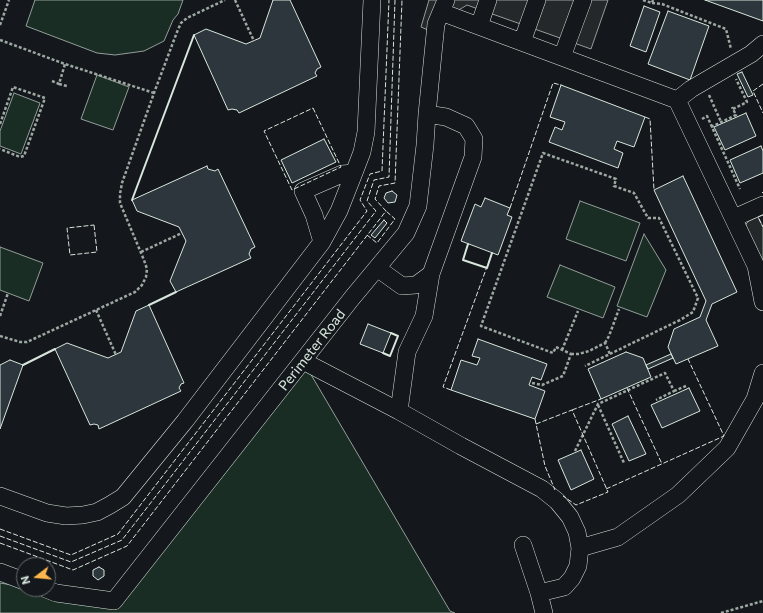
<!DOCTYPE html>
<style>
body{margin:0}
#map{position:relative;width:763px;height:613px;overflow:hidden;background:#14181c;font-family:Commissioner,sans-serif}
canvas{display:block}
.north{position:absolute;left:16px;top:557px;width:40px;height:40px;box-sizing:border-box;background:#14181c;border:1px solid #626a69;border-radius:50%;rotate:254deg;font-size:11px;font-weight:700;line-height:16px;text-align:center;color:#d8e6dc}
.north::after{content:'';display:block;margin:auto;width:14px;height:18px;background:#ffb74d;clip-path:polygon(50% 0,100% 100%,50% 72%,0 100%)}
</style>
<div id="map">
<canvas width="763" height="613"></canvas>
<div class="north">N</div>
</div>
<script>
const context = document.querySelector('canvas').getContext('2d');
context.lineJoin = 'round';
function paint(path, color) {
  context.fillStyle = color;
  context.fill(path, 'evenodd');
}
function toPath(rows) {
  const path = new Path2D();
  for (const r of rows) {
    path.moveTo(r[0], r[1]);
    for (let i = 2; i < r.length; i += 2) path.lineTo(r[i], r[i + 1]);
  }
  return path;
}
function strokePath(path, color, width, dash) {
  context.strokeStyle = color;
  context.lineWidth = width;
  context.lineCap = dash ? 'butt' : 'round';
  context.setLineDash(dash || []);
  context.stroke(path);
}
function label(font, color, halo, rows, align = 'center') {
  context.font = font + ' Commissioner,sans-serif';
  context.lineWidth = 3;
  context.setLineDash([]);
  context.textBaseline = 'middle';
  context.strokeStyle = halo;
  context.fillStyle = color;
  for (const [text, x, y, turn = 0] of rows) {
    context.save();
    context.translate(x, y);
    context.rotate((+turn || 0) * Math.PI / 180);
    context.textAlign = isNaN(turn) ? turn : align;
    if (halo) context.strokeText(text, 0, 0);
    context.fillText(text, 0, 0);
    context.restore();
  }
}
const green = toPath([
 [35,0,183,0,178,14,173,20,164,41,144,51,115,55,97,53,26,26,35,0],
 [97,75,129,87,113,130,81,119,97,75],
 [14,93,40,103,21,154,0,146,0,131,14,93],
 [580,201,640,223,626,261,566,239,580,201],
 [644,234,666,270,647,317,617,306,644,234],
 [0,247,43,263,29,301,0,290,0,247],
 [560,265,615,287,603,318,547,297,560,265],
 [303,361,450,611,455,613,0,613,0,583,24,587,24,589,38,589,114,601,303,361]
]);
paint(green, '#1a2d24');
strokePath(green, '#939e99', 1);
const parking = toPath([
 [429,0,608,0,591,49,467,5,436,24,435,33,421,27,429,0],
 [758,217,763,227,763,266,746,228,746,224,749,221,758,217]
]);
paint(parking, '#24282b');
strokePath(parking, '#939e99', 1);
const building = toPath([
 [273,0,290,0,321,67,317,69,315,73,317,76,239,113,237,110,232,109,228,110,194,35,206,29,246,44,260,38,273,0],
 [705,0,763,0,763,21,705,0],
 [644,6,660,12,646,52,630,46,644,6],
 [668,11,709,26,690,80,648,64,668,11],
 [742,72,753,95,748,97,737,74,742,72],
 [561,85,645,117,634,147,617,141,614,149,623,153,618,168,549,142,555,127,562,130,565,122,550,117,561,85],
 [746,113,756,136,725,150,714,127,746,113],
 [324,139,336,162,292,183,281,160,324,139],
 [761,146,763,151,763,173,740,183,730,160,761,146],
 [207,166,208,169,215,171,218,169,255,247,251,249,249,254,251,258,176,292,170,281,186,241,179,227,137,211,132,200,207,166],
 [683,176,737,292,712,304,706,320,718,346,676,364,668,347,674,329,700,317,706,301,654,190,683,176],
 [392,191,397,195,395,202,388,203,384,198,386,193,392,191],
 [485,198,510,208,507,215,512,217,498,255,461,241,475,204,481,207,485,198],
 [384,220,387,223,375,238,371,235,384,220],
 [149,305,184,383,181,384,179,388,181,391,99,429,98,425,94,424,90,425,55,349,67,343,108,358,121,352,136,311,149,305],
 [368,324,391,333,383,353,360,344,368,324],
 [478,339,547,364,541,380,532,377,529,385,545,391,535,419,451,390,461,360,477,365,480,358,472,356,478,339],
 [626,352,643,358,651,377,601,399,588,369,626,352],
 [671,354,673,358,648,369,646,365,671,354],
 [10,360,23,365,0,429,0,365,10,360],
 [689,388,700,411,662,428,651,405,689,388],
 [628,416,646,454,629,461,612,424,628,416],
 [581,450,594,479,571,490,558,460,581,450],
 [99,567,104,570,104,576,98,580,93,576,93,570,99,567]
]);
paint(building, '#2c363c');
strokePath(building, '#d8e6dc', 1);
const minor = toPath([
 [441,12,677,100,756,266,763,302],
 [479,26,488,0],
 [522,42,537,0],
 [562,57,583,0],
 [677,100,691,89,751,54,763,44],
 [734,218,763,205],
 [322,242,314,215,303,191,342,174,354,173],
 [377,268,402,286,416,285,431,274,473,157,474,139,466,126,446,117,427,114],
 [303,361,399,411,407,352,424,316,431,274],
 [399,411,461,446,542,489,557,501,570,517,577,532,580,548,578,566,572,578,564,587,539,593,544,613],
 [0,496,47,513,66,516,83,515,97,512,110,505,123,497,185,421,322,242,339,211,354,173,362,152,366,132,372,0],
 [523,545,539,593],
 [580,548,618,537,678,495,727,448,755,399,763,373],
 [0,572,24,581],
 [46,589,56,593,114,601,352,298,406,233,418,206,425,145,427,114,436,24,446,0]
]);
strokePath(minor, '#d8e6dc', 18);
strokePath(toPath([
 [235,0,254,41],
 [643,0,652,3,653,0],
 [652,3,662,4,726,29,731,49],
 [0,25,9,0],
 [0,40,65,64,154,93],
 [52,81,59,84,65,64],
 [59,84,67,86],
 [709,95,721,122],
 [733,109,747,102,736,79],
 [702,119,707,116,740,189],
 [0,124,13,87,45,98,24,156,20,157,0,149],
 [711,127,736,115,732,107],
 [141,252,182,233],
 [96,310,116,355],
 [0,316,8,293],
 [0,336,20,342,27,342,135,292,142,285,146,277,147,269,144,260,120,203,120,194,122,183,154,93,177,32,181,23,187,18,225,0],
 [605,343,609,336,619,309],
 [562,350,578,311],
 [571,354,579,354,589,351,605,343,610,354],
 [532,383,542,385,563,376,571,354,556,347,553,353,481,326,543,153,616,179,614,186,634,193,648,218,659,218,698,298,693,312,680,320,585,366],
 [674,391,686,386],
 [598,405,624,463],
 [575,451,598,404,665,373,674,391,656,400],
 [721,613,763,601]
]), '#9da8a2', 2.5, [3, 2]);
strokePath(minor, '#14181c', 17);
strokePath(toPath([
 [763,84,753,91,763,113],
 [313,108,341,167,292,190,264,131,313,108],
 [645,117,650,119,654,190],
 [762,193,763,192],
 [510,208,553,83,561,85],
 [763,215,758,217,763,227],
 [94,225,97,252,70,255,67,228,94,225],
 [367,235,377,243,395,219,386,211],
 [627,388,662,464],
 [451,390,443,387,492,253],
 [572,410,601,399],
 [535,419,545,466,555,490],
 [536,424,572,410,608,492,576,505,563,496],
 [606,489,724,436,688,359],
 [0,529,71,555,118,534,367,211,360,200,370,174,382,171,389,0],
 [0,536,71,562,122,540,376,211,367,201,374,180,389,177,395,0],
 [0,543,73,570,127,546,386,211,375,199,379,186,395,183,402,0]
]), '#d8e6dc', 1, [5, 2]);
strokePath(toPath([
 [132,200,194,35],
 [468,244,463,260,487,268,492,253],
 [149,305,176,292],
 [383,353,390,356,398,336,391,333],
 [23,365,55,349]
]), '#d8e6dc', 2);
label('14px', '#d8e6dc', '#14181c', [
 ["Perimeter Road",312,350,-52]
]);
</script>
